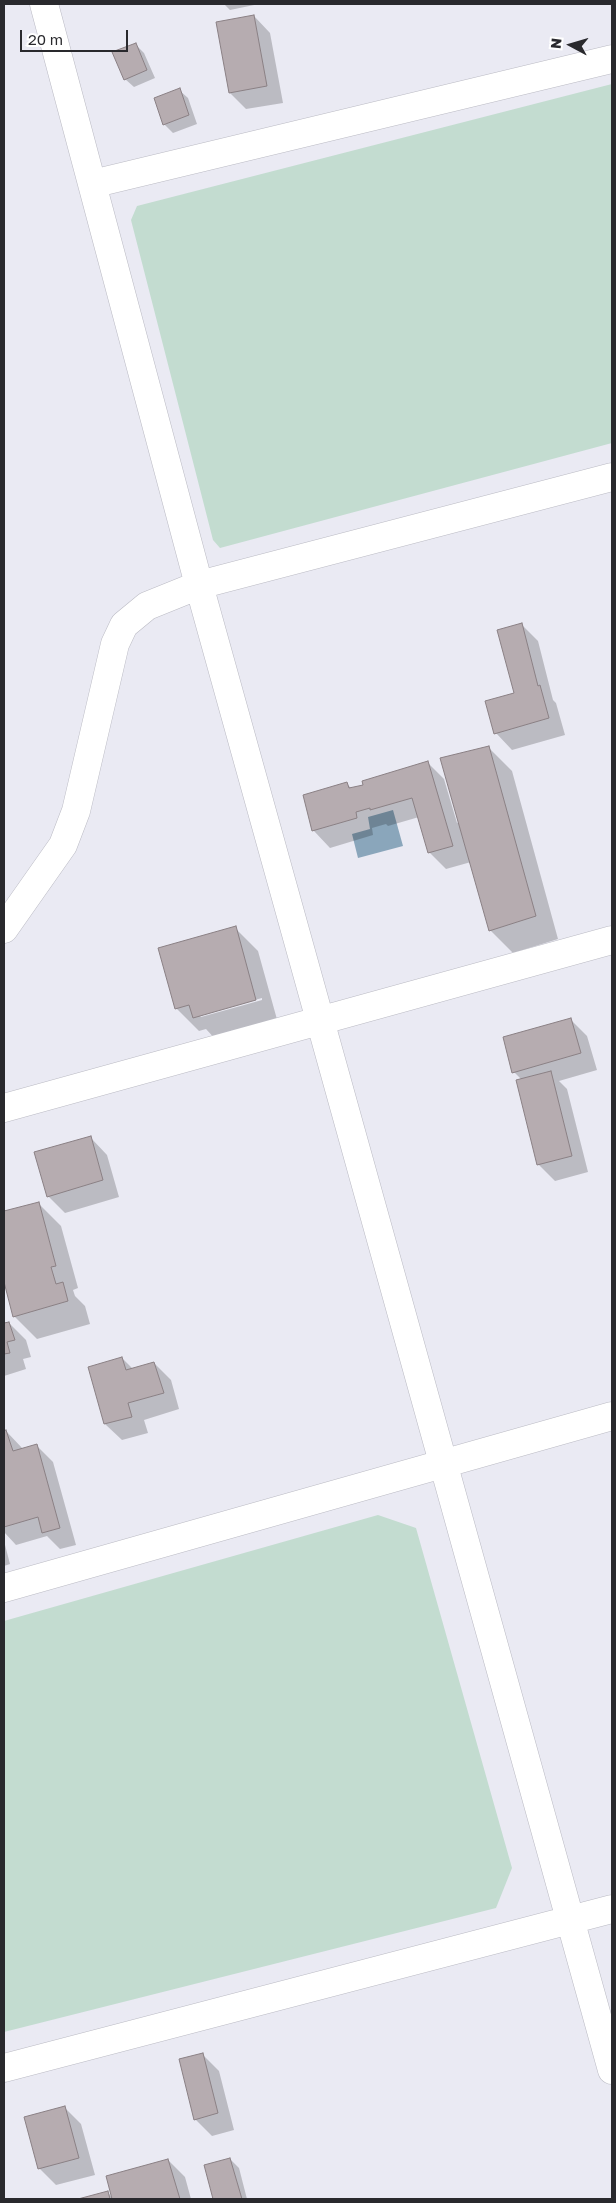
<!DOCTYPE html>
<style>
body{margin:0}
#map{position:relative;width:616px;height:2203px;overflow:hidden;background:#eaeaf3;font-family:"Golos Text",sans-serif}
canvas{display:block}
.frame{position:absolute;inset:0;border:5px solid #29292d;pointer-events:none}
.north{position:absolute;left:546px;top:20px;width:50px;height:50px;-webkit-text-stroke:4px #fff;paint-order:stroke;rotate:276deg;font-size:14px;font-weight:700;line-height:20px;text-align:center;color:#29292d}
.north::after{content:'';display:block;margin:auto;width:18px;height:22px;background:#29292d;clip-path:polygon(50% 0,100% 100%,50% 72%,0 100%)}
.scale{position:absolute;left:20px;top:30px;width:108px;height:22px;box-sizing:border-box;border:2px solid #29292d;border-top:0;padding-left:6px;font-size:15px;line-height:18px;white-space:nowrap;color:#29292d;-webkit-text-stroke:4px #fff;paint-order:stroke}
</style>
<div id="map">
<canvas width="616" height="2203"></canvas>
<div class="frame"></div>
<div class="north">N</div>
<div class="scale">20 m</div>
</div>
<script>
const context = document.querySelector('canvas').getContext('2d');
context.lineJoin = 'round';
function paint(path, color) {
  context.fillStyle = color;
  context.fill(path, 'evenodd');
}
function toPath(rows) {
  const path = new Path2D();
  for (const r of rows) {
    path.moveTo(r[0], r[1]);
    for (let i = 2; i < r.length; i += 2) path.lineTo(r[i], r[i + 1]);
  }
  return path;
}
function strokePath(path, color, width, dash) {
  context.strokeStyle = color;
  context.lineWidth = width;
  context.lineCap = dash ? 'butt' : 'round';
  context.setLineDash(dash || []);
  context.stroke(path);
}
paint(toPath([
 [612,84,612,443,220,548,213,540,131,220,137,206],
 [378,1515,416,1528,512,1868,496,1908,4,2032,4,1621]
]), '#c3dcd0');
paint(toPath([
 [393,810,403,846,358,858,352,834,370,829,368,817]
]), '#8aa6bb');
paint(toPath([
 [224,4,259,4,230,10],
 [254,16,270,33,283,103,246,109,230,93],
 [135,44,144,53,155,78,134,87,125,79],
 [179,90,188,98,197,124,173,133,164,124],
 [521,624,538,641,553,700,556,703,565,735,512,750,496,733,515,694],
 [489,748,512,771,558,939,513,953,490,930,471,862,446,869,429,852,419,817,388,826,386,824,372,828,373,835,330,848,314,831,304,796,347,784,352,789,364,786,427,762,444,779,457,823,459,822],
 [235,928,258,951,278,1023,217,1041,206,1029,199,1031,176,1008],
 [262,998,262,1000,201,1017,199,1015],
 [570,1019,587,1036,597,1070,559,1081,567,1089,588,1172,555,1181,538,1164,522,1080,514,1072],
 [91,1138,107,1155,119,1197,65,1213,48,1196],
 [38,1203,61,1226,78,1288,73,1290,75,1296,85,1306,90,1324,37,1339,14,1316,4,1282,4,1213],
 [9,1323,26,1340,31,1357,23,1359,26,1369,4,1376,4,1325],
 [122,1358,133,1369,154,1363,171,1380,179,1409,144,1420,148,1433,122,1440,105,1424],
 [6,1431,23,1449,36,1445,53,1462,76,1545,60,1549,47,1536,16,1545,4,1532,4,1432],
 [4,1541,10,1564,4,1566],
 [202,2054,219,2071,234,2130,212,2136,195,2119],
 [64,2107,81,2124,95,2175,56,2185,40,2169,25,2118],
 [230,2159,239,2168,247,2199,214,2199,205,2166],
 [168,2160,185,2177,191,2199,82,2199,107,2192,113,2198]
]), '#0003');
const building = toPath([
 [254,15,267,86,229,93,216,22,254,15],
 [136,43,147,70,124,80,112,52,136,43],
 [180,88,189,115,163,125,154,98,180,88],
 [522,623,538,686,540,685,549,718,494,734,485,701,514,693,497,630,522,623],
 [489,746,536,916,489,931,440,758,489,746],
 [428,761,453,846,428,853,412,798,370,810,370,808,356,812,357,818,312,831,303,795,347,782,349,788,363,785,362,781,428,761],
 [236,926,256,1000,193,1018,189,1005,175,1009,158,948,236,926],
 [571,1018,581,1053,512,1073,503,1037,571,1018],
 [551,1071,572,1156,537,1165,516,1080,551,1071],
 [91,1136,103,1180,47,1197,34,1152,91,1136],
 [39,1202,56,1266,51,1267,56,1284,63,1282,68,1301,13,1317,4,1282,4,1211,39,1202],
 [9,1322,15,1340,7,1342,10,1353,4,1354,4,1323,9,1322],
 [122,1357,126,1370,154,1362,164,1393,128,1403,132,1417,104,1424,88,1367,122,1357],
 [6,1430,13,1451,37,1444,60,1528,42,1533,38,1517,4,1527,4,1431,6,1430],
 [203,2053,218,2113,194,2120,179,2059,203,2053],
 [65,2106,79,2158,38,2169,24,2117,65,2106],
 [230,2158,242,2199,213,2199,204,2165,230,2158],
 [168,2159,180,2199,112,2199,106,2176,168,2159],
 [108,2191,110,2199,78,2199,108,2191]
]);
paint(building, '#b6acb0');
strokePath(building, '#8a8084', 1);
const street = toPath([
 [44,4,199,585,612,2070],
 [92,184,612,59],
 [4,929,63,845,76,811,115,644,124,625,147,606,199,585,612,477],
 [4,1108,612,940],
 [4,1588,612,1416],
 [4,2068,612,1909]
]);
strokePath(street, '#bbbbc4', 29);
strokePath(street, '#fff', 28);
</script>
